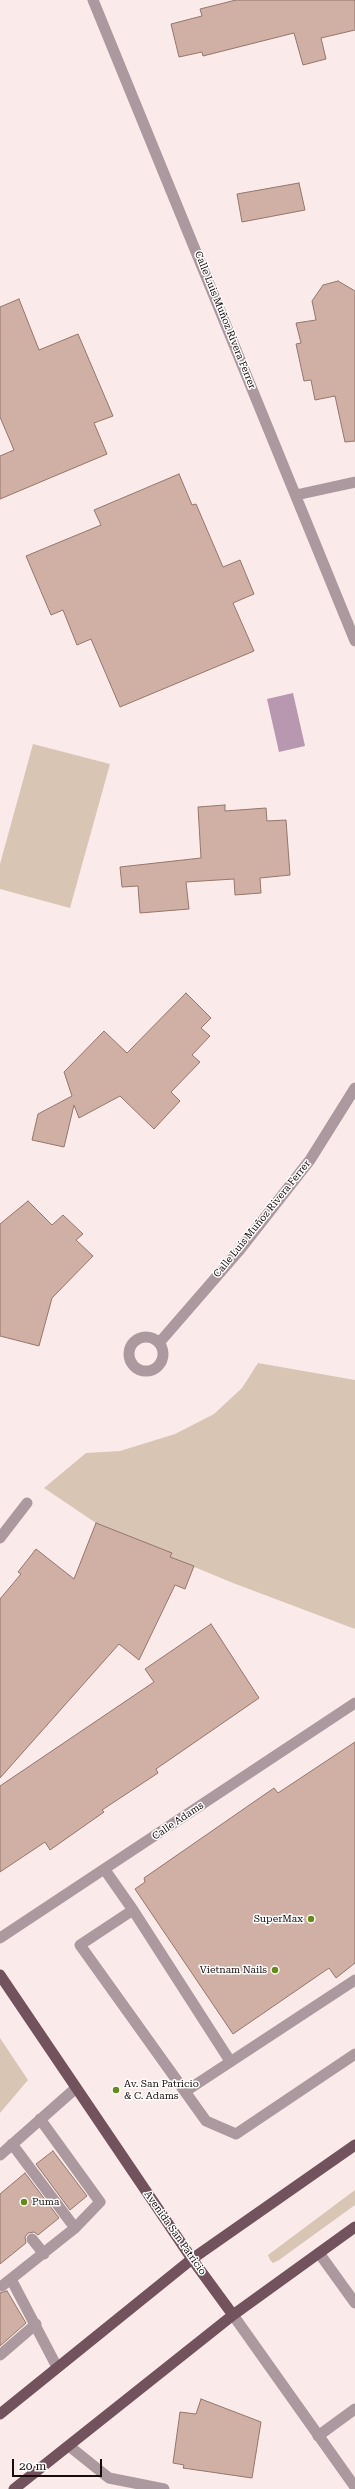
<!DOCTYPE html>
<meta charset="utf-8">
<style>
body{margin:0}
#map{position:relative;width:355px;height:2489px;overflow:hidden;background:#faebea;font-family:"Roboto Serif",serif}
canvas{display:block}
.scale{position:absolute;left:12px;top:2459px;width:90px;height:18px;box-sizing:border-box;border:2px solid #180c0c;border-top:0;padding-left:5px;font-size:12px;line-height:14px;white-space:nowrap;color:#180c0c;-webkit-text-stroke:3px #fff;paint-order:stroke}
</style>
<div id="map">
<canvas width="355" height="2489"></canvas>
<div class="scale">20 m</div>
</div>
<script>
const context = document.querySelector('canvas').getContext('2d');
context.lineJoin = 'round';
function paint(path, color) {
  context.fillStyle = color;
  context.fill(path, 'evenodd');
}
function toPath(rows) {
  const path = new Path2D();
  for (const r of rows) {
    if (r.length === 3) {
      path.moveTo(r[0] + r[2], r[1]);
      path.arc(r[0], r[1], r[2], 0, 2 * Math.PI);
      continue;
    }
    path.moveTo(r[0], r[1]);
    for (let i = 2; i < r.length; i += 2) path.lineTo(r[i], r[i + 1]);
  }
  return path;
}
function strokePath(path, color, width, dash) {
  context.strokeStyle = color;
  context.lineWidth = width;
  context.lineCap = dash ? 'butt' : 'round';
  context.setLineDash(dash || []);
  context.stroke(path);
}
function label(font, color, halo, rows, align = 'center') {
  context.font = font + ' "Roboto Serif",serif';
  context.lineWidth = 3;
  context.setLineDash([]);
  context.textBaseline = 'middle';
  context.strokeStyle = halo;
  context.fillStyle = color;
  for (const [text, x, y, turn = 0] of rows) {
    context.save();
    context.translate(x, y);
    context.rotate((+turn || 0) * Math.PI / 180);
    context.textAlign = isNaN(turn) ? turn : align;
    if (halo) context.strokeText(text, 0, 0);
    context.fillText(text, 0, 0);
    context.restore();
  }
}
paint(toPath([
 [33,744,110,764,70,908,0,889,0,864],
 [258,1363,355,1380,355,1629,233,1583,170,1557,172,1554,96,1523,44,1488,86,1453,120,1451,175,1434,214,1414,242,1388],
 [0,2038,28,2080,0,2113],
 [355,2190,355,2205,279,2260,273,2263,270,2260,268,2255]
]), '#d9c5b4');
paint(toPath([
 [293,693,305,746,279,752,267,699]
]), '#b897b0');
const building = toPath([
 [236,0,355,0,355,30,321,38,326,59,303,65,294,33,203,56,202,52,179,57,171,24,202,16,200,9,236,0],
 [299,183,305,210,242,222,237,194,299,183],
 [338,281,355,291,355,441,345,442,335,396,315,400,311,380,304,381,296,344,301,343,296,323,316,320,312,301,323,285,338,281],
 [19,299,39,350,78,334,113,416,94,423,107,454,0,499,0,456,14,450,0,417,0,307,19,299],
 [179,474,192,505,196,504,223,567,240,560,254,594,233,603,254,651,120,707,91,639,77,645,63,610,51,615,26,556,101,525,94,510,179,474],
 [225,805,225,811,266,808,267,821,286,820,290,875,260,878,261,893,235,895,234,879,186,882,189,909,140,913,138,886,122,887,120,867,201,858,198,807,225,805],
 [186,993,211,1018,201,1028,210,1036,192,1055,200,1062,171,1092,180,1101,154,1129,120,1096,79,1118,74,1105,64,1147,32,1140,38,1114,72,1096,64,1072,104,1031,127,1053,186,993],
 [28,1201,52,1225,63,1215,83,1234,76,1240,93,1256,52,1298,39,1346,0,1336,0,1224,28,1201],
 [96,1523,172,1553,170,1557,194,1566,185,1589,175,1585,139,1660,119,1644,0,1778,0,1599,21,1574,18,1572,36,1549,74,1579,96,1523],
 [211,1624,259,1698,156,1769,158,1773,102,1810,104,1812,50,1850,45,1842,0,1872,0,1786,154,1682,145,1669,211,1624],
 [355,1742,355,1963,336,1978,329,1968,233,2034,135,1889,145,1882,144,1878,274,1788,278,1793,355,1742],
 [53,2151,87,2196,70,2210,36,2164,53,2151],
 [25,2173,59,2218,38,2235,34,2232,28,2233,25,2237,26,2243,0,2264,0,2194,25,2173],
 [7,2291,26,2323,0,2346,0,2293,7,2291],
 [201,2399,261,2422,252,2478,183,2468,184,2465,173,2463,180,2412,196,2414,201,2399]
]);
paint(building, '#d0afa4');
strokePath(building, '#94766b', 1);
strokePath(toPath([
 [105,1870,133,1910],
 [230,2061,133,1910,80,1945,206,2121,236,2134,355,2054],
 [186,2091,355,1980],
 [12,2144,75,2228],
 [0,2155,76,2088],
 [32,2239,44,2254],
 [319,2253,355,2303],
 [11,2279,57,2367],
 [2,2286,75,2228,100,2202,40,2119],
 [0,2355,36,2324],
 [318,2436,355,2409],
 [69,2446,109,2478,164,2489]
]), '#ab999f', 11);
strokePath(toPath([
 [93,0,355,641],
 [296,495,355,482],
 [146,1354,17],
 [159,1343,238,1252,310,1160,355,1088],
 [0,1538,27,1503],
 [0,1938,355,1703]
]), '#ab999f', 11);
strokePath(toPath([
 [233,2315,355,2487]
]), '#ab999f', 11);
strokePath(toPath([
 [0,1975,192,2259,233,2315],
 [0,2414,192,2259,355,2145],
 [14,2489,233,2315,355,2227]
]), '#72535d', 11);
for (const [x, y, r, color] of [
 [311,1919,4,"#638c1b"],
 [275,1970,4,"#638c1b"],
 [116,2090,4,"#638c1b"],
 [24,2202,4,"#638c1b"]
]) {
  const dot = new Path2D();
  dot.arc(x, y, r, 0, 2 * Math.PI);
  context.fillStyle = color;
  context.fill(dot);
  strokePath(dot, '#fff', 1.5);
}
label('10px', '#180c0c', '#fff', [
 ["Calle Luis Muñoz Rivera Ferrer",225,320,68],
 ["Calle Luis Muñoz Rivera Ferrer",262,1219,-51],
 ["Calle Adams",178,1821,-34],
 ["Avenida San Patricio",175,2233,55]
]);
label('10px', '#180c0c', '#fff', [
 ["SuperMax",303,1919],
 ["Vietnam Nails",267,1970],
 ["Av. San Patricio",124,2084,"left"],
 ["& C. Adams",124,2096,"left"],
 ["Puma",32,2202,"left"]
], 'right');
</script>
